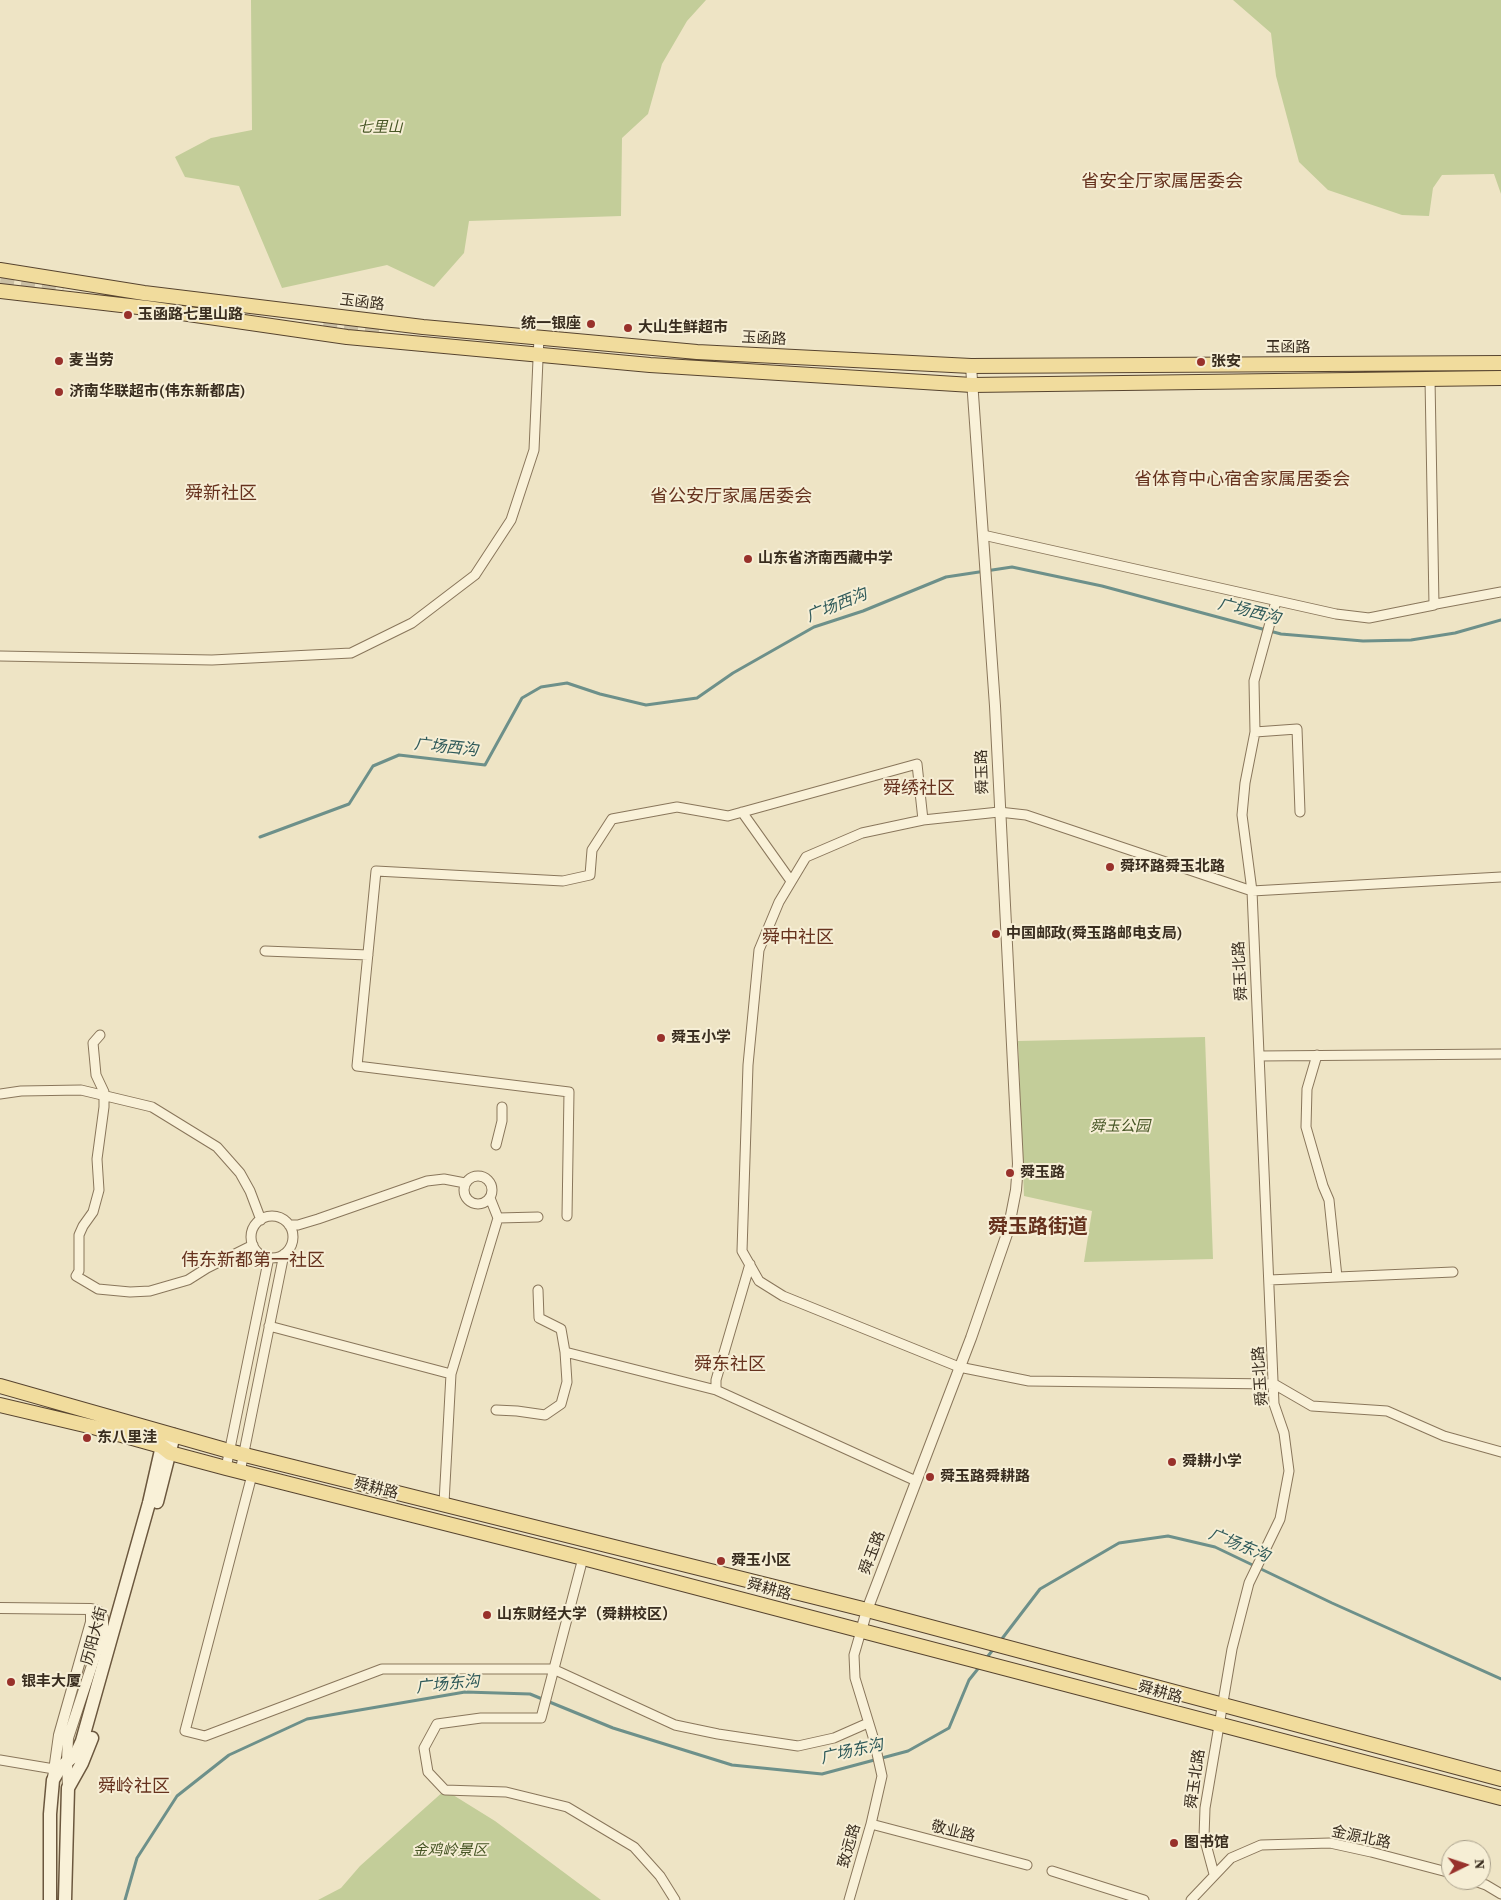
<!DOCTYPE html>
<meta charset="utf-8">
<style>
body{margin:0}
#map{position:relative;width:1501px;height:1900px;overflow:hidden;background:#eee4c5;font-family:"Source Serif 4",serif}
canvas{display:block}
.north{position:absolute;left:1441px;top:1840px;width:50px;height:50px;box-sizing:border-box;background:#f6eed5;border:1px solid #aaa18c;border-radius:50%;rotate:86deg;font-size:14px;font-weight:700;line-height:20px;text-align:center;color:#392d1f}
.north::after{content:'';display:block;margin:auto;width:18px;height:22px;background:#98312b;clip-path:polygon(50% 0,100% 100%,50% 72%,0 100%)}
</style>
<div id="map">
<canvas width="1501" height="1900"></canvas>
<div class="north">N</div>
</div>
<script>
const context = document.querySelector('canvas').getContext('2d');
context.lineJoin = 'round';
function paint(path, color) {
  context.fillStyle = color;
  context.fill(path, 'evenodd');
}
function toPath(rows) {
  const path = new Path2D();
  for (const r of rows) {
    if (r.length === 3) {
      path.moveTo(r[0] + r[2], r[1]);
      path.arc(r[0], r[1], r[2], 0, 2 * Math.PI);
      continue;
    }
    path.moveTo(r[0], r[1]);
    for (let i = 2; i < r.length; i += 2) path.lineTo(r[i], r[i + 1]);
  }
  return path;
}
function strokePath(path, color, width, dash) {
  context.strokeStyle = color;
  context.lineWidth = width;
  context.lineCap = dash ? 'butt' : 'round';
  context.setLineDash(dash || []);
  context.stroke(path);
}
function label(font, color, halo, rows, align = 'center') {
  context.font = font + ' "Source Serif 4","Noto Sans SC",serif';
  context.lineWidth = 4;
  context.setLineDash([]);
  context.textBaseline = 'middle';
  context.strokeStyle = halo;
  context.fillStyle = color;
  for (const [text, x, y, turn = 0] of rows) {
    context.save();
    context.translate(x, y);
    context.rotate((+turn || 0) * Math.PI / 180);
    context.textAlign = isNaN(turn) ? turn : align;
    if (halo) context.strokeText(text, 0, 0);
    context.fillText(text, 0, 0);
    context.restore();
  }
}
paint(toPath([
 [251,0,706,0,687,21,662,64,648,114,622,138,621,216,469,221,464,253,434,287,387,265,282,288,239,186,185,177,175,157,211,138,252,130],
 [1233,0,1501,0,1501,194,1494,174,1442,175,1433,188,1429,216,1402,215,1328,190,1299,162,1276,76,1271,33],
 [1205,1037,1213,1259,1084,1262,1092,1211,1024,1196,1018,1041],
 [445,1790,495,1821,601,1900,318,1900,341,1888,360,1866]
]), '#c3cd99');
strokePath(toPath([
 [260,837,349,804,373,766,399,755,485,765,522,698,541,687,567,683,600,694,646,705,697,698,733,673,814,627,863,611,946,577,1012,567,1102,586,1281,634,1363,641,1411,640,1455,633,1501,620],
 [1001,1640,1040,1589,1119,1543,1168,1536,1215,1547,1332,1603,1501,1679],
 [985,1660,995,1647],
 [125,1900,137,1858,177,1796,229,1755,307,1719,465,1692,530,1694,613,1728,732,1765,822,1774,908,1751,949,1728,969,1680,981,1665]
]), '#6d908a', 3);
strokePath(toPath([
 [0,282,63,292],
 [323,327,381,334]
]), '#cabfa4', 14, [14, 7]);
const minor = toPath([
 [983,535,1336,614,1369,618,1434,605,1430,379],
 [1276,601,1254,681,1255,732,1297,729,1300,812],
 [1436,604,1501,592],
 [0,656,212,660,351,653,412,623,475,575,511,520,534,450,539,337],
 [742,812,791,881],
 [923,820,862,833,806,857,779,902,759,950,748,1065,742,1251,759,1281,783,1296,959,1367,1029,1381,1274,1384,1312,1406,1387,1411,1444,1436,1501,1452],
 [265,951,368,955],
 [100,1035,93,1043,96,1075,104,1092,104,1107,97,1159,99,1190,93,1212,83,1226,79,1235,79,1271,76,1276,98,1289,130,1292,150,1291,188,1280,207,1268,253,1245],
 [1317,1055,1307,1089,1306,1127,1323,1186,1329,1200,1337,1277],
 [1259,1056,1501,1054],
 [0,1094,21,1091,81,1090,152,1107,217,1147,240,1173,250,1191,261,1220],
 [496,1145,502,1121,502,1107],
 [478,1190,14],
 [490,1198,498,1218],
 [567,1216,569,1092,357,1066,376,871,563,881,590,875,592,850,612,819,677,807,728,816,917,764,923,820,999,812,1026,815,1252,891,1501,877],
 [272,1237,21],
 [289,1225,298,1225,318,1219,427,1181,444,1179,465,1183],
 [750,1264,716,1380,716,1390,916,1481],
 [1269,1280,1453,1272],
 [538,1290,539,1318,561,1329,565,1352],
 [269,1326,451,1374],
 [496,1410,517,1411,545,1415,561,1404,567,1382,565,1352,716,1390],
 [226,1468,269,1257],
 [240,1472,284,1254],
 [252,1475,185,1731,205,1736,382,1669,553,1669,675,1725,718,1734,798,1746,834,1738,868,1723],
 [444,1503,451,1374,498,1218,538,1217],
 [583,1558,541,1718,481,1718,437,1724,424,1748,428,1772,445,1790,506,1792,567,1807,634,1847,660,1876,675,1900],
 [0,1760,54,1769],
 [871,1824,1027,1865],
 [1052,1871,1144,1900],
 [1214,1874,1204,1837,1205,1808,1232,1649,1249,1583,1280,1519,1289,1471,1284,1433,1274,1404,1252,891,1242,815,1245,783,1255,732],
 [1472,1880,1486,1885,1501,1894],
 [849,1900,871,1824,882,1776,874,1740,855,1678,854,1655,861,1631],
 [1191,1900,1231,1858,1261,1845,1330,1843,1371,1852,1451,1873]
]);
const tertiary = toPath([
 [0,1608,91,1609,98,1611,103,1618,103,1632,68,1738,67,1762,68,1788],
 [861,1631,867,1610,971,1338,1008,1231,1016,1190,1018,1164,995,706,971,366],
 [53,1778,59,1735,91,1622,91,1609]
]);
const secondary = toPath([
 [157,1502,174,1435],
 [50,1900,50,1814,53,1780,60,1768,76,1754,82,1741,149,1503,164,1437],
 [65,1900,68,1788,82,1763,92,1738]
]);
const primary = toPath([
 [0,270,144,293,423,327,697,352,971,366,1501,363],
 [0,291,147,308,347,337,650,365,972,385,1501,378],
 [0,1386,229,1451,867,1610,1501,1779],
 [0,1405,93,1427,161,1446,170,1453,226,1468,583,1558,1501,1798]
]);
strokePath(minor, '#89765b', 11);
strokePath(tertiary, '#89765b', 12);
strokePath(secondary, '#6b573e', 15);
strokePath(primary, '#57442f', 16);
strokePath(minor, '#f9f1d8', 9);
strokePath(tertiary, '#f9f1d8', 10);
strokePath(secondary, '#f9f1d8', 12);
strokePath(primary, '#f1dc9d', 14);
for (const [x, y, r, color] of [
 [128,315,5,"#98312b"],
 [591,324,5,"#98312b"],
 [628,328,5,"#98312b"],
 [59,361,5,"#98312b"],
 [1201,362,5,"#98312b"],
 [59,392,5,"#98312b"],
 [748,559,5,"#98312b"],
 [1110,867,5,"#98312b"],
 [996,934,5,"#98312b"],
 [661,1038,5,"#98312b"],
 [1010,1173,5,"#98312b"],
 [87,1438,5,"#98312b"],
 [1172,1462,5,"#98312b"],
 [930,1477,5,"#98312b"],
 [721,1561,5,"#98312b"],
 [487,1615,5,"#98312b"],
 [11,1682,5,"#98312b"],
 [1174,1843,5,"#98312b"]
]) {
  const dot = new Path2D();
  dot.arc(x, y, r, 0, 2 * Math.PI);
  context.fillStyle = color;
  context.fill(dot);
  strokePath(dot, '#f6eed5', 2);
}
label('italic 15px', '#475625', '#f6eed5', [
 ["七里山",380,128],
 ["舜玉公园",1120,1127],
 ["金鸡岭景区",450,1851]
]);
label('15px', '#392d1f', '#f6eed5', [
 ["玉函路",362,303,7],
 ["玉函路",764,339,3],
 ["玉函路",1288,348],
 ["舜玉路",983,772,-92],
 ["舜玉北路",1241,971,-93],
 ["舜玉北路",1261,1376,-94],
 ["舜耕路",376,1489,14],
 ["舜玉路",873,1553,-69],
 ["舜耕路",769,1590,15],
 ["历阳大街",95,1636,-75],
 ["舜耕路",1160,1693,15],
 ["舜玉北路",1196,1779,-82],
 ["敬业路",953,1832,14],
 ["金源北路",1361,1838,12],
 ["致远路",850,1846,-74]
]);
label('bold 15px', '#392d1f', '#f6eed5', [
 ["玉函路七里山路",138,315],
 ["统一银座",581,324,"right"],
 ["大山生鲜超市",638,328],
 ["麦当劳",69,361],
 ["张安",1211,362],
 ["济南华联超市(伟东新都店)",69,392],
 ["山东省济南西藏中学",758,559],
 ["舜环路舜玉北路",1120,867],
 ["中国邮政(舜玉路邮电支局)",1006,934],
 ["舜玉小学",671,1038],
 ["舜玉路",1020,1173],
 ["东八里洼",97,1438],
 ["舜耕小学",1182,1462],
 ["舜玉路舜耕路",940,1477],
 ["舜玉小区",731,1561],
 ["山东财经大学（舜耕校区）",497,1615],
 ["银丰大厦",21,1682],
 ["图书馆",1184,1843]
], 'left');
label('italic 16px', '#2e5959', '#f6eed5', [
 ["广场西沟",837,606,-22],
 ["广场西沟",1249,612,14],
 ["广场西沟",446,748,6],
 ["广场东沟",1239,1546,22],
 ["广场东沟",448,1685,-6],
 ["广场东沟",852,1752,-13]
]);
label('18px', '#66321e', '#f6eed5', [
 ["省安全厅家属居委会",1162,182],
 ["省体育中心宿舍家属居委会",1242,480],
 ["舜新社区",221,494],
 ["省公安厅家属居委会",731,497],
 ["舜绣社区",919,789],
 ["舜中社区",798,938],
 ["伟东新都第一社区",253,1261],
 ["舜东社区",730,1365],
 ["舜岭社区",134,1787]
]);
label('bold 20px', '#66321e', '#f6eed5', [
 ["舜玉路街道",1038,1228]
]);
</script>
